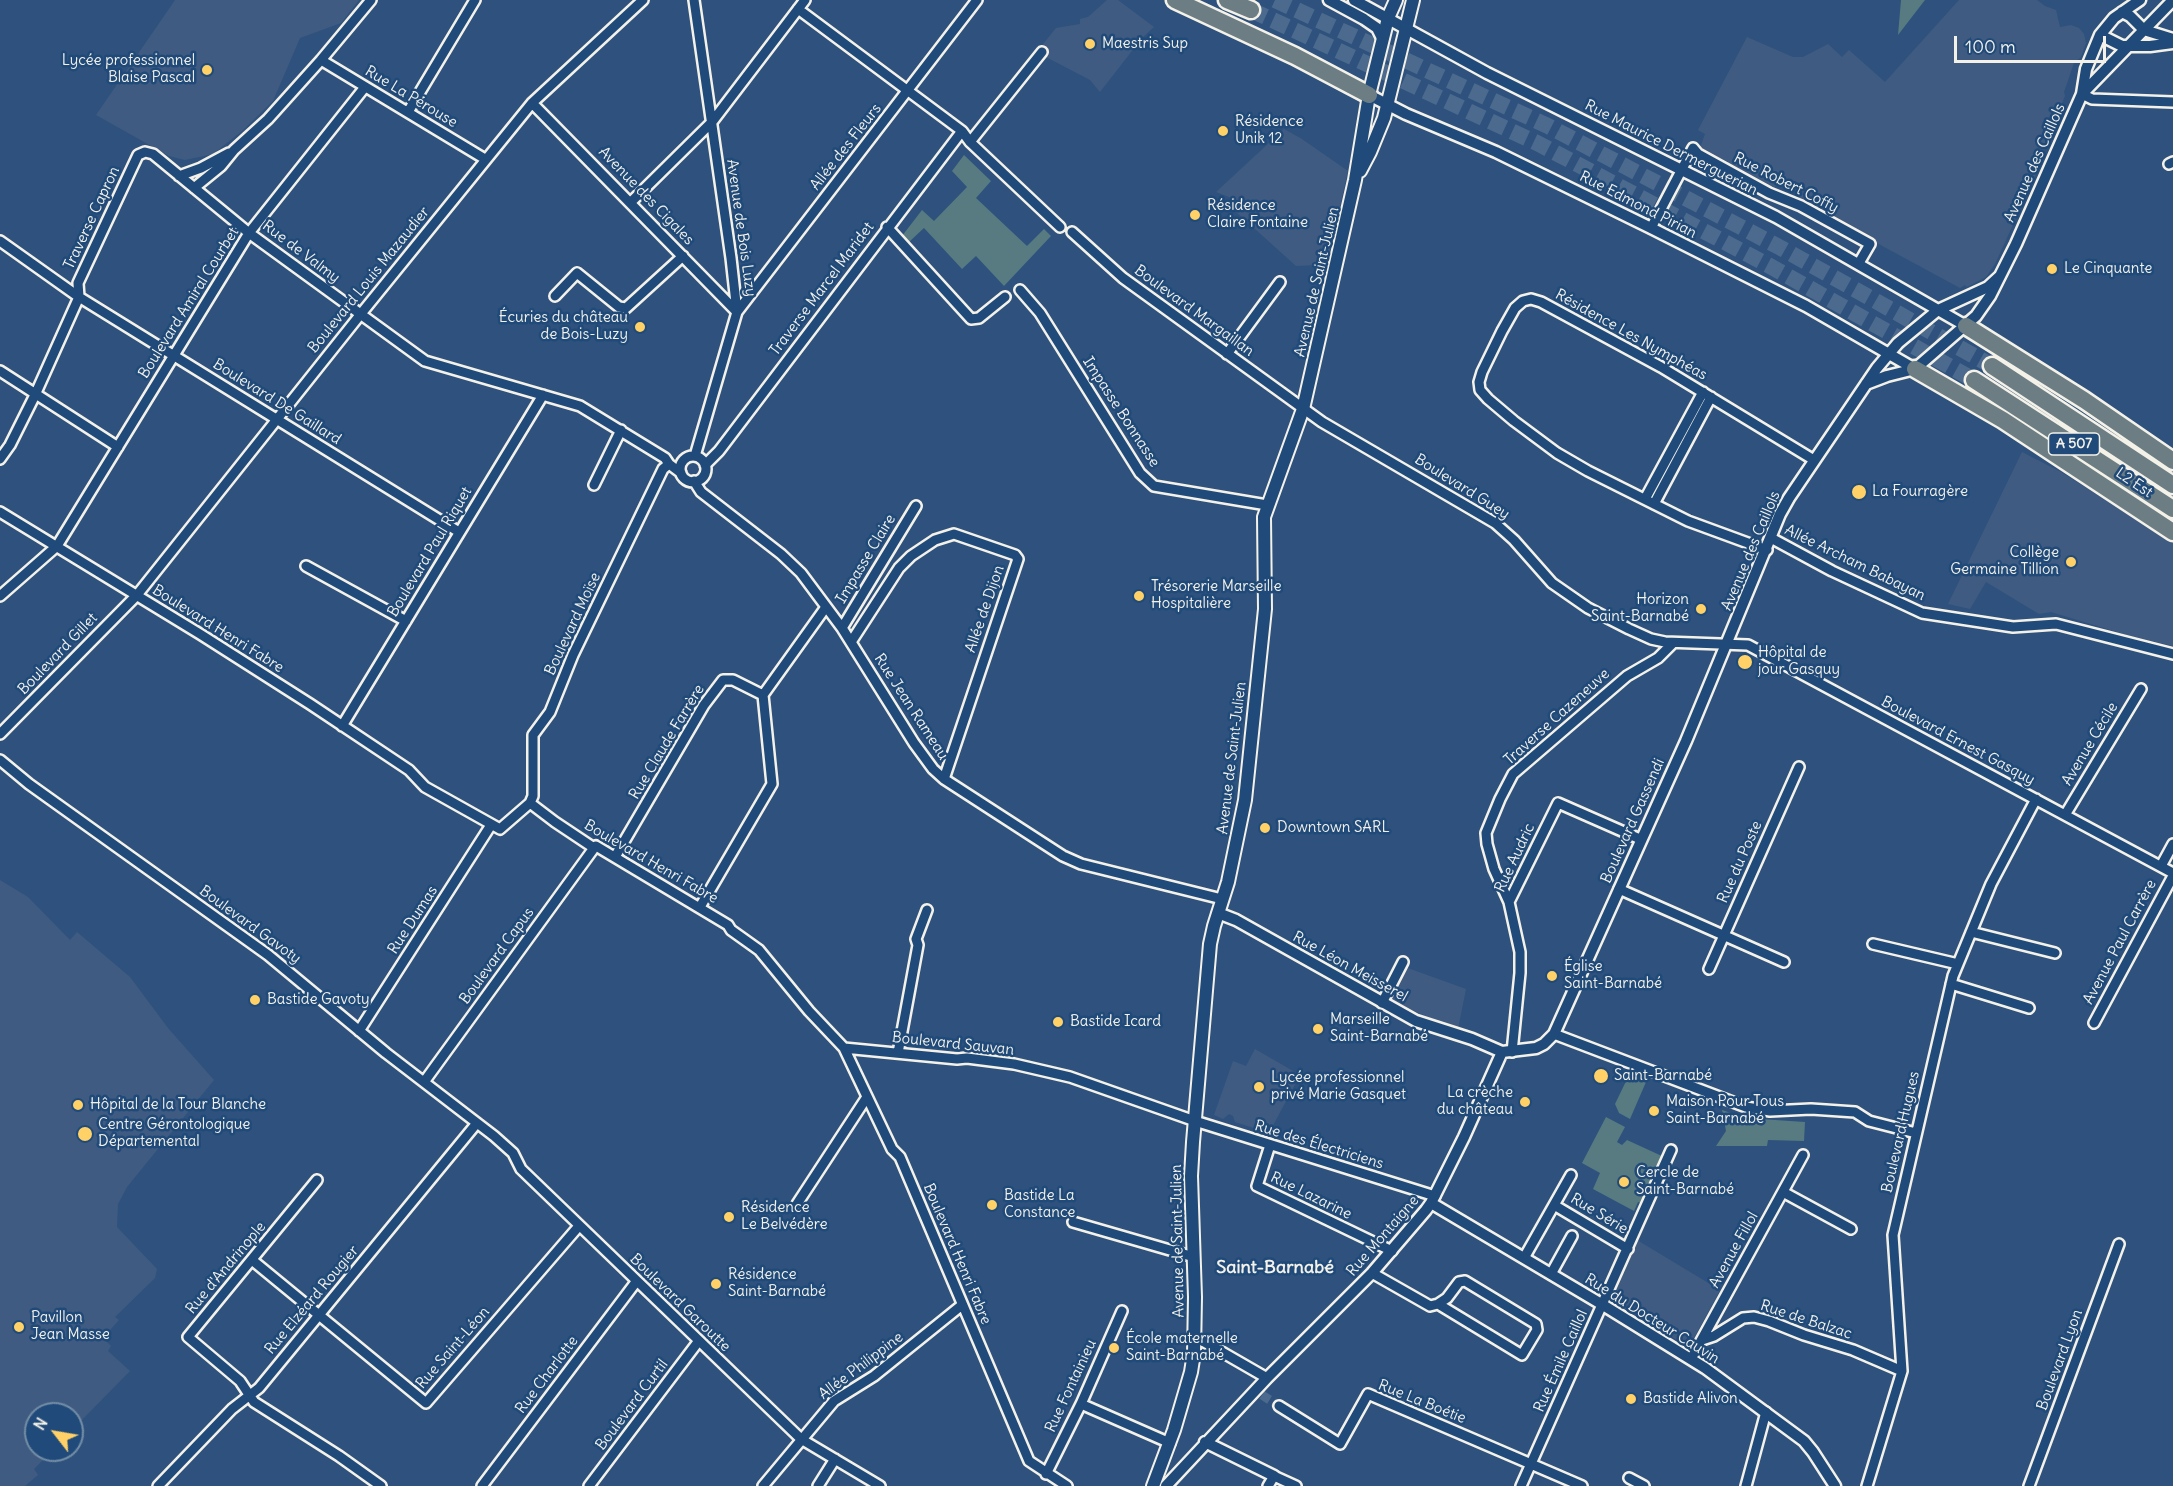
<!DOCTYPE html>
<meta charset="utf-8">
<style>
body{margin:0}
#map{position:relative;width:2173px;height:1486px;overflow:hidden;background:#2e527d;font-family:Delius,sans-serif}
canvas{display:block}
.north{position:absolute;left:24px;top:1402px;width:60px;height:60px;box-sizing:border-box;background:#1f4a7a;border:2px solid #748da6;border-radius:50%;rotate:301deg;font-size:16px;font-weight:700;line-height:24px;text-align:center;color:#f4f1e8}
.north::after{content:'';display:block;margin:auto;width:21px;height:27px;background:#ffd166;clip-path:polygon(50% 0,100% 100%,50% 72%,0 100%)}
.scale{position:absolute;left:1954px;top:36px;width:152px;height:27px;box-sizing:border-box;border:3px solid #f4f1e8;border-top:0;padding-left:8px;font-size:18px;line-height:21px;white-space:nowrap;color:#f4f1e8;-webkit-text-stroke:4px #1f4a7a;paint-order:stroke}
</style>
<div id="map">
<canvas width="2173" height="1486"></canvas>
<div class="north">N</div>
<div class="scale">100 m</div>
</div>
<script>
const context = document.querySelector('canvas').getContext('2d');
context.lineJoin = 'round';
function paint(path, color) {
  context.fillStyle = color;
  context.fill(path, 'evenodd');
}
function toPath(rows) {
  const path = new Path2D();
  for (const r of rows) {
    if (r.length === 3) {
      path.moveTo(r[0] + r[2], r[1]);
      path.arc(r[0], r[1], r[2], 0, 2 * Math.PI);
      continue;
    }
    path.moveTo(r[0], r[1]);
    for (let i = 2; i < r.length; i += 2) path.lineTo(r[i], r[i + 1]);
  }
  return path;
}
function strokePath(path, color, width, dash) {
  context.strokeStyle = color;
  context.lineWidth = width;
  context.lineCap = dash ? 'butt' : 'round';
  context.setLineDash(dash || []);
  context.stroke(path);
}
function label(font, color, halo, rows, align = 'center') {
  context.font = font + ' Delius,sans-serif';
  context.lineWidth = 5;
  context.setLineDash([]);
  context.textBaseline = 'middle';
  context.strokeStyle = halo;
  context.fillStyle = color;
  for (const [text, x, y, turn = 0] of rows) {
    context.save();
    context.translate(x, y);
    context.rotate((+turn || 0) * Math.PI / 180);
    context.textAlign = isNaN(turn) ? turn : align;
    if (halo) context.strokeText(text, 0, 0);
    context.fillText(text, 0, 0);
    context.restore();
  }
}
paint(toPath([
 [175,0,359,0,341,23,300,38,273,101,242,131,213,154,185,160,169,156,96,115],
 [1107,0,1118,0,1154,27,1142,38,1100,92,1090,80,1046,57,1040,48,1056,28,1080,24,1080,19,1088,17],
 [1959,0,2037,0,2045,6,2056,10,2060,27,2071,25,2079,28,2084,34,2086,43,2081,57,2074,63,2064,92,2065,96,2044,145,2045,155,1995,264,1986,277,1967,287,1965,285,1960,288,1801,202,1798,194,1789,187,1788,184,1780,184,1770,189,1727,165,1728,162,1721,158,1719,161,1702,152,1700,148,1705,134,1698,130,1747,37,1793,57,1803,57,1828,44,1842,57,1849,50,1885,82],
 [1284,129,1302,139,1348,171,1327,263,1317,265,1296,266,1235,211,1234,199,1216,192],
 [2022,452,2061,472,2173,542,2173,646,2127,635,2051,612,2039,614,1986,582,1970,609,1948,604],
 [0,880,28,897,70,940,77,932,130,977,168,1028,214,1080,127,1187,118,1204,117,1227,157,1269,155,1278,115,1317,119,1320,103,1338,111,1346,108,1351,130,1371,72,1430,72,1414,36,1414,36,1450,53,1450,34,1469,38,1475,25,1486,0,1486],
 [1405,967,1466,989,1458,1029,1411,1010,1390,998],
 [1255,1049,1300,1075,1269,1133,1235,1122,1233,1116,1229,1114,1223,1119,1214,1115,1233,1061,1246,1066],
 [1637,1240,1720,1290,1689,1347,1610,1300]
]), '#405b81');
paint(toPath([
 [1901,0,1925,0,1898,35],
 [964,155,991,181,976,198,1027,246,1044,229,1051,236,1004,286,976,256,962,269,924,228,909,242,902,236,922,210,934,221,967,187,952,171],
 [1629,1075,1646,1082,1630,1119,1619,1113,1615,1104],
 [1722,1110,1745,1118,1805,1122,1804,1141,1768,1140,1767,1146,1716,1146,1726,1131],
 [1606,1117,1625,1127,1617,1142,1622,1145,1627,1140,1664,1157,1643,1204,1638,1202,1634,1211,1593,1189,1600,1173,1582,1163]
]), '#577b81');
strokePath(toPath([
 [1262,1395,1279,1406]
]), '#4c6a8d', 9, [9, 4.5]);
strokePath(toPath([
 [1275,0,1548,126,1781,248,1992,366],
 [1251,10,1539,144,1768,265,1974,380]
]), '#4c6a8d', 16, [16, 8]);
const minor = toPath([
 [694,0,731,258,737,312,695,456],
 [798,9,962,131,970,142,1060,227],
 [321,60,485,159],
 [2082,94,2092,99,2173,102],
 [532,103,737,312,977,0],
 [408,112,475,0],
 [970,142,1042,52],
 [2169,164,2173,162],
 [179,176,201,168,229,153],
 [194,188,221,166,234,150,268,119,321,60,371,0],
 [631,202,712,122,805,0],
 [887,227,971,319,979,318,1005,297],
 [1651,228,1693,148,1698,154,1769,193,1801,206,1870,244,1859,263],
 [1072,232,1123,278,1322,422,1495,523,1514,540,1552,583,1588,608,1629,629,1651,639,1665,642,1748,645,2173,873],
 [0,241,79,297,459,532],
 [1020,290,1040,313,1140,473,1154,486,1267,505],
 [555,296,577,273,619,307,626,308,683,256],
 [1227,354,1280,282],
 [0,371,118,447],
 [693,469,13],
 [0,459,10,445,35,395,79,297,78,283,138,155,145,152,153,154,249,233,425,361,580,406,665,458,669,464,681,473],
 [705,465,719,451,962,131],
 [694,481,701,492,781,554,801,573,842,628,914,743,933,769,944,779,1063,856,1081,864,1222,899],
 [594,485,621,430],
 [1645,499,1703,392],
 [1654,504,1711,397],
 [0,512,200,634,310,704,409,770,425,787,500,829,530,803,555,822,594,848,596,846,728,925,731,930,759,950,809,1011,844,1048,892,1149,900,1157,1029,1461,1067,1486],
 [1771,538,1832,571,1922,613,2013,627,2056,624,2173,654],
 [1767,550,1688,521,1588,471,1557,453,1514,421,1488,399,1480,390,1479,382,1482,372,1502,331,1515,308,1523,301,1531,299,1541,302,1661,367,1814,460],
 [306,566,406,621],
 [0,596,57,546,249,233,365,87],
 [842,628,916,506],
 [851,642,899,568,911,556,935,540,954,534,1015,555,1018,559,944,779],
 [342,726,543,395],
 [0,734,137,595,360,315,532,103,643,0],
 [0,760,29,784,268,955,386,1053,494,1136,513,1153,521,1169,801,1439,880,1486],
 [530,803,533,796,533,735,550,712,573,655,663,469,669,464],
 [2065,815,2141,689],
 [615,857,704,705,723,680,733,680,763,695],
 [2161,866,2173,844],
 [1619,889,1784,962],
 [1509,902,1494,869,1487,844,1486,833,1500,799,1513,774,1627,676,1658,658,1673,643],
 [700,907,772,784,763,695,826,607],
 [1971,932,2055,953],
 [1873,944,1958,964],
 [1709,969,1799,767],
 [1951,984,2029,1008],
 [1382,1003,1403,962],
 [2094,1023,2173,876],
 [359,1031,491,825],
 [1554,1034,1746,1107,1770,1111,1811,1109,1855,1112,1869,1121,1916,1133],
 [844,1048,957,1059,967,1058,1014,1064,1070,1077,1195,1121,1435,1196],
 [1512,1052,1520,973,1520,952,1509,902,1558,803,1640,839],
 [898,1053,918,945,916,939,927,910],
 [424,1082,594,848],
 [1270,1145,1257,1186,1392,1251],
 [317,1180,188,1337,240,1381,254,1402,339,1456,381,1486],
 [1783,1192,1851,1229],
 [797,1204,867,1097],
 [1554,1205,1628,1249],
 [1073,1222,1194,1257],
 [1524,1258,1571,1175],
 [252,1260,426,1403,579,1226],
 [1372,1273,1430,1306,1438,1304,1447,1298,1459,1282,1465,1281,1536,1324,1537,1330,1522,1355,1438,1304],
 [1551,1274,1572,1236],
 [1194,1336,1267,1378],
 [1702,1340,1714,1336,1743,1318,1754,1317,1769,1321,1804,1335,1853,1350,1902,1371],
 [1691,1359,1803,1155],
 [1081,1404,1170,1443],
 [1279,1406,1340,1444,1368,1394,1582,1486],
 [1046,1474,1081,1404,1122,1311],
 [1629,1478,1644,1486],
 [158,1486,232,1409,259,1388,477,1123],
 [482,1486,636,1282],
 [589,1486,698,1342],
 [763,1486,834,1401,874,1376,962,1305],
 [818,1486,835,1459],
 [1268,1486,1274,1476,1296,1486],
 [1521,1486,1671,1150],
 [1746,1486,1766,1412],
 [1867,1486,1902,1371,1893,1235,1953,976,1991,884,2036,799],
 [2029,1486,2119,1244]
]);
const tertiary = toPath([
 [1329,0,1364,19,1377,28,1382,38],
 [1354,0,1487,73,1776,217,1966,326],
 [2122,12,2130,16,2144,30],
 [2144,30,2173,39],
 [2100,35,2122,46,2150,46,2173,43],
 [2082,94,2086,69,2100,35,2114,18,2140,0],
 [1369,95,1406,114,1496,152,1651,228,1806,306,1915,369],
 [1866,384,1887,376,1915,369,1976,316,1990,296,2016,244,2082,94,2173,0],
 [1218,913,1236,920,1416,1021,1472,1039,1502,1052,1536,1048,1544,1044,1554,1034,1686,741,1780,514,1789,498,1877,368,1898,343,1938,310,1988,287,2000,276],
 [1431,1203,1603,1305,1705,1368,1804,1441,1813,1452,1835,1486],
 [1205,1442,1274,1476],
 [1166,1486,1267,1378,1372,1273,1426,1210,1431,1203,1464,1137,1502,1052]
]);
const secondary = toPath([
 [1360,171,1370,152,1384,118,1413,0],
 [1153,1486,1174,1430,1191,1372,1194,1353,1195,1297,1191,1176,1193,1142,1210,944,1214,926,1228,882,1245,800,1265,609,1264,517,1303,409,1355,180,1369,95,1388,18,1396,0]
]);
const motorway = toPath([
 [1175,0,1295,56,1369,95],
 [1227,0,1251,10],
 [1966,326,2084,400,2173,461],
 [1992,366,2173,485],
 [1915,369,2003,420,2173,532],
 [1974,380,2173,509]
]);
strokePath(minor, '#f4f1e8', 14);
strokePath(tertiary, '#f4f1e8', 15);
strokePath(secondary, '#f4f1e8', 16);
strokePath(motorway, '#f4f1e8', 21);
strokePath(minor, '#1f4a7a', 9);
strokePath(tertiary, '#1f4a7a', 10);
strokePath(secondary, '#1f4a7a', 12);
strokePath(motorway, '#6c7e84', 16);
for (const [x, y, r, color] of [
 [1090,44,6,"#ffd166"],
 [207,70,6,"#ffd166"],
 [1223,131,6,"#ffd166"],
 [1195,215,6,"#ffd166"],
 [2052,269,6,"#ffd166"],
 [640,327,6,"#ffd166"],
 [1859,492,8,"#ffd166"],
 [2071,562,6,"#ffd166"],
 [1139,596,6,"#ffd166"],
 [1701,609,6,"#ffd166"],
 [1745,662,8,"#ffd166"],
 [1265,828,6,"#ffd166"],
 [1552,976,6,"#ffd166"],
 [255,1000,6,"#ffd166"],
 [1058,1022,6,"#ffd166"],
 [1318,1029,6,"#ffd166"],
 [1601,1076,8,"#ffd166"],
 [1259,1087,6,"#ffd166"],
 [1525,1102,6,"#ffd166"],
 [78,1105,6,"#ffd166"],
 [1654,1111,6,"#ffd166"],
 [85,1134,8,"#ffd166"],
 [1624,1182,6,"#ffd166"],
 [992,1205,6,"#ffd166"],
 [729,1217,6,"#ffd166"],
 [716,1284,6,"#ffd166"],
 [19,1327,6,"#ffd166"],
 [1114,1348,6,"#ffd166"],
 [1631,1399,6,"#ffd166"]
]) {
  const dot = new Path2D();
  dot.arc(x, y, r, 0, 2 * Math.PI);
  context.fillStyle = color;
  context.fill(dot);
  strokePath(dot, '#1f4a7a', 2);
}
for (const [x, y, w] of [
 [2074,444,51]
]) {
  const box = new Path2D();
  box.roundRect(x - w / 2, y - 11, w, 22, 4.5);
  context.fillStyle = '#1f4a7a';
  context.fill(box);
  strokePath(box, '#f4f1e8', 1.5);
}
label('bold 14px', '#f4f1e8', null, [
 ["A 507",2074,444]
]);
label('15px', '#f4f1e8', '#1f4a7a', [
 ["Maestris Sup",1102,44],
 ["Lycée professionnel",195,61,"right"],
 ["Blaise Pascal",195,78,"right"],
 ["Résidence",1235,122],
 ["Unik 12",1235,139],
 ["Résidence",1207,206],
 ["Claire Fontaine",1207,223],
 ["Le Cinquante",2064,269],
 ["Écuries du château",628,318,"right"],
 ["de Bois-Luzy",628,335,"right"],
 ["La Fourragère",1872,492],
 ["Collège",2059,553,"right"],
 ["Germaine Tillion",2059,570,"right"],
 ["Trésorerie Marseille",1151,587],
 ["Hospitalière",1151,604],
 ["Horizon",1689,600,"right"],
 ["Saint-Barnabé",1689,617,"right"],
 ["Hôpital de",1758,653],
 ["jour Gasquy",1758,670],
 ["Downtown SARL",1277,828],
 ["Église",1564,967],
 ["Saint-Barnabé",1564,984],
 ["Bastide Gavoty",267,1000],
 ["Marseille",1330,1020],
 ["Saint-Barnabé",1330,1037],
 ["Bastide Icard",1070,1022],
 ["Saint-Barnabé",1614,1076],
 ["Lycée professionnel",1271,1078],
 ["privé Marie Gasquet",1271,1095],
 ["La crèche",1513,1093,"right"],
 ["du château",1513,1110,"right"],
 ["Maison Pour Tous",1666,1102],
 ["Saint-Barnabé",1666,1119],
 ["Hôpital de la Tour Blanche",90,1105],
 ["Centre Gérontologique",98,1125],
 ["Départemental",98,1142],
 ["Cercle de",1636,1173],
 ["Saint-Barnabé",1636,1190],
 ["Bastide La",1004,1196],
 ["Constance",1004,1213],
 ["Résidence",741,1208],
 ["Le Belvédère",741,1225],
 ["Résidence",728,1275],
 ["Saint-Barnabé",728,1292],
 ["Pavillon",31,1318],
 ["Jean Masse",31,1335],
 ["École maternelle",1126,1339],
 ["Saint-Barnabé",1126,1356],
 ["Bastide Alivon",1643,1399]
], 'left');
label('15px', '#f4f1e8', '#1f4a7a', [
 ["Rue La Pérouse",411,97,31],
 ["Allée des Fleurs",846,147,-52],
 ["Rue Maurice Dermerguerian",1671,148,27],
 ["Avenue des Caillols",2035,163,-66],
 ["Rue Robert Coffy",1786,183,27],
 ["Avenue des Cigales",646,196,46],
 ["Rue Edmond Pirian",1638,205,27],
 ["Traverse Capron",92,218,-65],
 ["Avenue de Bois Luzy",741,228,82],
 ["Rue de Valmy",301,252,37],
 ["Boulevard Louis Mazaudier",369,280,-51],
 ["Avenue de Saint-Julien",1317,282,-77],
 ["Traverse Marcel Maridet",822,289,-53],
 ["Boulevard Amiral Courbet",189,303,-58],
 ["Boulevard Margaillan",1194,311,36],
 ["Résidence Les Nymphéas",1631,335,29],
 ["Boulevard De Gaillard",277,402,32],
 ["Impasse Bonnasse",1121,412,57],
 ["L2 Est",2134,483,34],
 ["Boulevard Guey",1462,487,32],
 ["Avenue des Caillols",1751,551,-67],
 ["Boulevard Paul Riquet",430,552,-59],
 ["Impasse Claire",866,559,-59],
 ["Allée Archam Babayan",1855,563,26],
 ["Allée de Dijon",985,609,-71],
 ["Boulevard Moïse",573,624,-65],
 ["Boulevard Henri Fabre",218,629,32],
 ["Boulevard Gillet",58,654,-46],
 ["Rue Jean Rameau",911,707,57],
 ["Traverse Cazeneuve",1557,717,-42],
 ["Boulevard Ernest Gasquy",1958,741,28],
 ["Rue Claude Farrère",667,742,-59],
 ["Avenue Cécile",2090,744,-59],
 ["Avenue de Saint-Julien",1232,758,-83],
 ["Boulevard Gassendi",1633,821,-66],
 ["Rue Audric",1515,858,-65],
 ["Boulevard Henri Fabre",651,862,30],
 ["Rue du Poste",1740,862,-66],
 ["Rue Dumas",413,920,-57],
 ["Boulevard Gavoty",250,925,36],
 ["Avenue Paul Carrère",2120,942,-62],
 ["Boulevard Capus",497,956,-54],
 ["Rue Léon Meisserel",1350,967,29],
 ["Boulevard Sauvan",953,1044,6],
 ["Boulevard Hugues",1901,1132,-77],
 ["Rue des Électriciens",1319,1145,17],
 ["Rue Lazarine",1311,1196,26],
 ["Rue Série",1599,1214,31],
 ["Rue Montaigne",1383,1236,-49],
 ["Avenue de Saint-Julien",1178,1241,-91],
 ["Avenue Fillol",1734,1250,-61],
 ["Boulevard Henri Fabre",957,1254,67],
 ["Rue d'Andrinople",226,1268,-50],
 ["Rue Elzéard Rougier",312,1300,-50],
 ["Boulevard Garoutte",680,1303,44],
 ["Rue du Docteur Cauvin",1652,1319,32],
 ["Rue de Balzac",1806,1320,18],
 ["Rue Saint-Léon",453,1348,-49],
 ["Boulevard Lyon",2060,1360,-70],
 ["Rue Émile Caillol",1561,1361,-66],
 ["Allée Philippine",861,1366,-37],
 ["Rue Charlotte",547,1375,-53],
 ["Rue Fontainieu",1071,1386,-65],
 ["Rue La Boétie",1422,1402,22],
 ["Boulevard Curtil",632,1405,-53]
]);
label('bold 18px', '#f4f1e8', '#1f4a7a', [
 ["Saint-Barnabé",1275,1268]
]);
</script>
